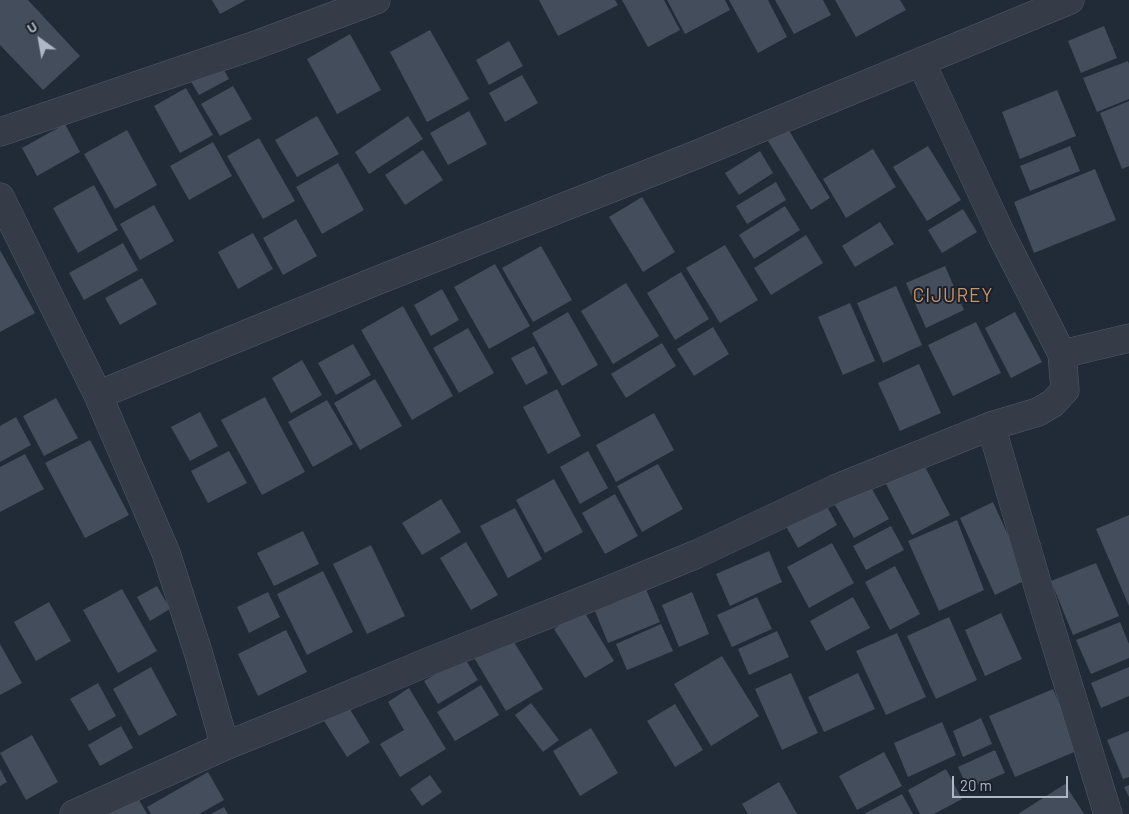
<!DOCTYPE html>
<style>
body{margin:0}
#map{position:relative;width:1129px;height:814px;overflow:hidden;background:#212a37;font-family:Barlow,sans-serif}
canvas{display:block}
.north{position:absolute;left:15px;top:15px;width:50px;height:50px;-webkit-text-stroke:4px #1a212c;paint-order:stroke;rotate:328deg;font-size:14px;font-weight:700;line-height:20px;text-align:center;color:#afb7c4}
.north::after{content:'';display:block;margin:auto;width:18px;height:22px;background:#afb7c4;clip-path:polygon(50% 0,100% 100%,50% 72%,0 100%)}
.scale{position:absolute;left:952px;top:776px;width:116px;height:22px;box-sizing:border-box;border:2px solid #afb7c4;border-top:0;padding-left:6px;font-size:15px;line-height:18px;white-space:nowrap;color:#afb7c4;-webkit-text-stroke:4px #1a212c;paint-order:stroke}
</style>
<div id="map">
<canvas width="1129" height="814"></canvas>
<div class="north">U</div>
<div class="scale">20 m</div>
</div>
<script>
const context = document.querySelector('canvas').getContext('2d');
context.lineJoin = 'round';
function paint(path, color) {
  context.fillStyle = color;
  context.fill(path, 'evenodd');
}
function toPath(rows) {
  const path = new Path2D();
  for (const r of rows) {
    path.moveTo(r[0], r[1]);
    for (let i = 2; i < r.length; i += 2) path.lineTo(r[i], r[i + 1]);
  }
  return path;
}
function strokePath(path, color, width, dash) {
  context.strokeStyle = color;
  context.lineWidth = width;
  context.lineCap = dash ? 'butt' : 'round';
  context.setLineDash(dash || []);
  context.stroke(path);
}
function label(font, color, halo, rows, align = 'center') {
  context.font = font + ' Barlow,sans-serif';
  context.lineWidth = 4;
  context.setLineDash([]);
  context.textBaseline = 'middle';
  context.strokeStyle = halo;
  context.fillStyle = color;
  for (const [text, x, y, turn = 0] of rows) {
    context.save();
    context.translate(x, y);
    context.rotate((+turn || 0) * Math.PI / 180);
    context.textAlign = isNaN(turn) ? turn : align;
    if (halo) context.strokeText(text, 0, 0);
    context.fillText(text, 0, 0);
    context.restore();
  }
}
paint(toPath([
 [0,0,28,0,80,56,43,90,0,45],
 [212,0,246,0,220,14],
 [539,0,615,0,618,5,558,36],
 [622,0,664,0,680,30,648,47],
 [667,0,725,0,730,10,685,34],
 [729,0,768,0,787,37,758,53],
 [775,0,823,0,831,15,794,34],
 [835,0,900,0,906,10,856,37],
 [1104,26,1117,58,1081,73,1068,41],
 [430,30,469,99,427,122,390,52],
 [350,34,381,90,337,114,307,59],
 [509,41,523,66,489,85,476,60],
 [1128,61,1129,64,1129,99,1097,112,1083,78],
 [220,63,229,79,199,95,190,80],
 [522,75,538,103,505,122,489,93],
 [233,86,252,119,220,136,201,104],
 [186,88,213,135,180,153,154,106],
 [1057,90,1076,136,1020,159,1002,112],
 [1129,101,1129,166,1122,169,1100,113],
 [469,111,487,144,448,165,430,133],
 [317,116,339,154,297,177,275,140],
 [408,116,423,139,369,174,355,152],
 [65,124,80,152,37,176,22,148],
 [788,129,830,198,811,210,768,141],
 [127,130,157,185,115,209,84,154],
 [259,138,295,201,263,219,227,156],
 [213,142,232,176,189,200,170,166],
 [928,146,961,200,927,221,893,167],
 [1070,146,1080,171,1030,191,1020,166],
 [873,149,896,187,846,218,823,179],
 [423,150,443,180,405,205,385,175],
 [760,151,773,173,739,195,725,173],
 [338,163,364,210,322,234,296,187],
 [1095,169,1116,220,1034,253,1014,202],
 [776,182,786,200,747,224,736,206],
 [94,185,118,230,78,253,53,208],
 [642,197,675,252,643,272,609,217],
 [154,205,174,241,140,260,120,224],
 [785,206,800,230,754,259,739,235],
 [963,209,977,232,942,253,928,230],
 [296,219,317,256,283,275,263,238],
 [880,222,894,244,855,267,842,246],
 [253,233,273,269,238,289,218,252],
 [806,235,823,263,771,295,754,268],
 [123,243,138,270,84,300,69,273],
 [725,245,758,300,720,323,686,268],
 [541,246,572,300,533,322,502,268],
 [0,250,35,313,0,332],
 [495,264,530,326,489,349,454,287],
 [945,266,964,310,926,328,906,283],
 [681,272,709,319,675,340,647,293],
 [142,278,157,304,120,325,105,298],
 [626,283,659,336,613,364,581,311],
 [896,286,922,345,883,363,857,303],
 [442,289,459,320,431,336,414,305],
 [850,303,875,361,843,375,818,317],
 [403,306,453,396,412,420,361,330],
 [568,312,598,365,562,386,532,333],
 [1015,312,1042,362,1011,378,985,328],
 [976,322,1001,373,953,396,928,345],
 [713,327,729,354,694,376,677,349],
 [468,328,494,373,459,393,433,348],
 [662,343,676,366,626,398,611,374],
 [353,344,371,375,336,395,318,363],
 [534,346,548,373,526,385,511,358],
 [302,360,322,395,291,413,272,378],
 [919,364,941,413,900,431,878,383],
 [375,379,402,426,360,450,334,403],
 [557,389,581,436,548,454,523,407],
 [265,397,305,472,262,495,221,420],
 [56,398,78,438,44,456,23,416],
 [327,400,353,444,313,467,288,422],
 [200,412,218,446,190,461,171,427],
 [654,413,674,450,616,482,596,445],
 [16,417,31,445,0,462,0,426],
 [90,440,129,515,85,538,45,463],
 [229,451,247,483,208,503,191,471],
 [588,451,608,488,580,504,560,467],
 [25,454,44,489,0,512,0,467],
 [922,461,950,515,912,535,884,480],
 [658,464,683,509,642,532,617,486],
 [554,479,583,532,545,553,516,500],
 [867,480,889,519,854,538,832,500],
 [615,494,638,536,605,554,582,513],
 [822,497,837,525,798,548,782,519],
 [441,499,461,532,422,555,402,523],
 [993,502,1028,579,995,595,960,518],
 [515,508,542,559,508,578,480,526],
 [1129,515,1129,606,1096,529],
 [957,520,984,590,939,611,908,541],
 [891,526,904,550,866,570,853,546],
 [303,531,319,564,274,586,257,553],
 [466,542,498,595,471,610,440,558],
 [832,543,854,583,809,608,787,567],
 [371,545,405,616,367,634,333,564],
 [769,551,782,582,730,606,716,574],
 [1096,563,1119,616,1073,635,1051,581],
 [895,566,920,614,890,630,865,582],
 [323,571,353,632,307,655,277,594],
 [643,582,660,622,608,643,592,604],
 [157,586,170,609,150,621,137,597],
 [122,589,157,651,118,673,83,610],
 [268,592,280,617,249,633,237,607],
 [692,592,709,634,679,647,662,605],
 [757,597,772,629,732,647,717,615],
 [853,597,870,628,826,651,810,621],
 [49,602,71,641,36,661,14,622],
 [583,610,614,661,585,678,554,629],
 [1001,613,1022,659,985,676,965,630],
 [949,617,977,680,936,699,907,636],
 [1120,622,1129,644,1129,658,1091,674,1076,640],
 [661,624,673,651,627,670,616,644],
 [286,630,307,672,258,696,238,654],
 [777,631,789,657,749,675,738,649],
 [897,633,926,697,886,715,856,651],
 [509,634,543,689,506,711,473,656],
 [0,644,22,683,0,695],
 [722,656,759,716,711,746,674,684],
 [464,657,478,680,438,704,424,681],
 [151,667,177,715,139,736,113,689],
 [1129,667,1129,696,1101,708,1091,683],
 [791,673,818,733,782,750,755,689],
 [858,673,875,709,824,732,808,697],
 [98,683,116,716,89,731,70,699],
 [481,685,499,715,455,741,437,712],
 [409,688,446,749,400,777,380,744,404,730,388,702],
 [1053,689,1079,750,1015,777,989,716],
 [531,703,559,740,543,752,515,715],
 [675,704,703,750,675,767,647,721],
 [348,706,370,742,347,757,324,721],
 [981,718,992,744,963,757,953,731],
 [942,722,956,755,908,777,894,743],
 [121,726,133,748,100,766,88,745],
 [591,728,618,773,580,796,553,751],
 [1129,731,1129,777,1123,779,1107,740],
 [32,735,58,782,26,800,0,753],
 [995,750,1005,773,968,789,958,767],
 [884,752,902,786,857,810,839,776],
 [0,769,7,782,0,786],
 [946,769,962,799,934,814,920,814,908,790],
 [208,772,224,800,199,814,151,814,147,807],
 [430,775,442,792,422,806,410,789],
 [779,782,797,814,748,814,742,804],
 [1065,784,1084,814,1018,814],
 [1129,785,1129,797,1124,787],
 [902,794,913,814,864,814],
 [138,798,147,814,109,814],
 [224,807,228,814,211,814]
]), '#434d5c');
const minor = toPath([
 [0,132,250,47,376,0],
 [0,197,98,395],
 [1062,354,1129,338],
 [991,426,1040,593,1108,814],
 [225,746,199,655,166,553,98,395,376,281,693,156,1070,0],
 [74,814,225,746,299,716,430,661,597,595,697,554,835,489,991,426,1038,412,1053,403,1065,390,1062,354,1001,234,921,62]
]);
strokePath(minor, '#525a65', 29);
strokePath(minor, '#353c48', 28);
context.letterSpacing = '1px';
label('19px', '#ce9360', '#1a212c', [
 ["CIJUREY",953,296]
]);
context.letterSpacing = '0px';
</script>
